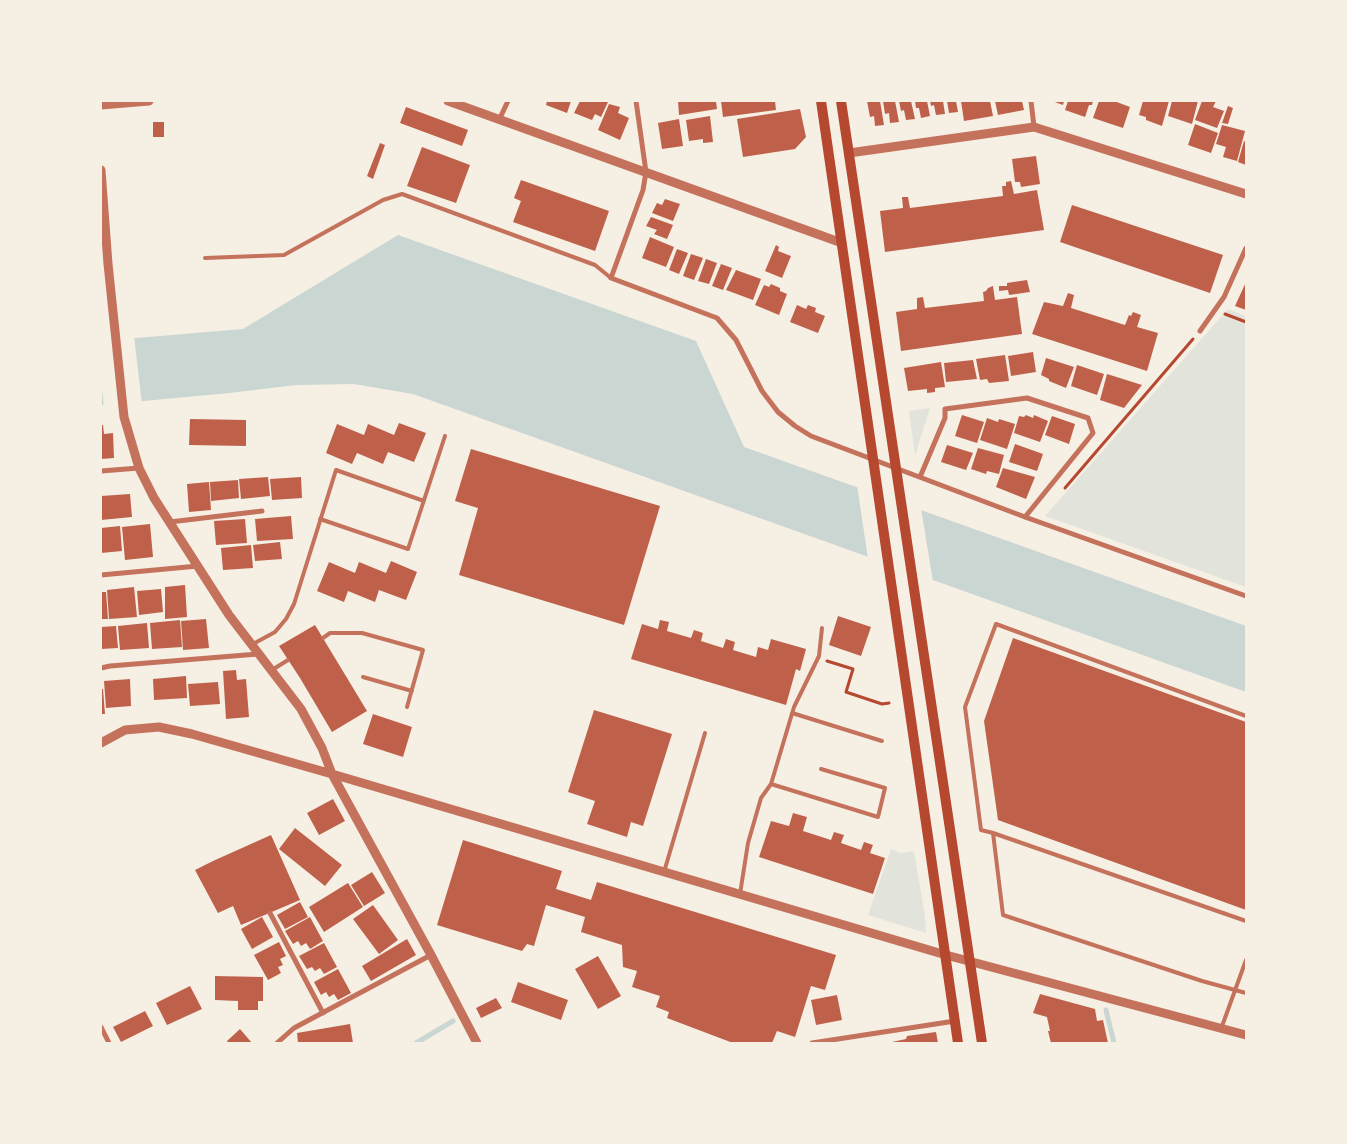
<!DOCTYPE html>
<style>
body{margin:0}
#map{position:relative;width:1347px;height:1144px;overflow:hidden;background:#f6efe4;font-family:"Nunito Sans",sans-serif}
canvas{display:block}
.frame{position:absolute;inset:0;border:102px solid #f6efe4;pointer-events:none}
</style>
<div id="map">
<canvas width="1347" height="1144"></canvas>
<div class="frame"></div>
</div>
<script>
const context = document.querySelector('canvas').getContext('2d');
context.lineJoin = 'round';
function paint(path, color) {
  context.fillStyle = color;
  context.fill(path, 'evenodd');
}
function toPath(rows) {
  const path = new Path2D();
  for (const r of rows) {
    path.moveTo(r[0], r[1]);
    for (let i = 2; i < r.length; i += 2) path.lineTo(r[i], r[i + 1]);
  }
  return path;
}
function strokePath(path, color, width, dash) {
  context.strokeStyle = color;
  context.lineWidth = width;
  context.lineCap = dash ? 'butt' : 'round';
  context.setLineDash(dash || []);
  context.stroke(path);
}
paint(toPath([
 [1228,309,1246,316,1246,587,1045,516],
 [930,408,915,456,909,411],
 [891,849,901,853,914,851,925,916,926,933,868,915]
]), '#e2e4dc');
paint(toPath([
 [398,235,696,341,744,447,1246,626,1246,692,413,394,354,384,296,385,229,393,101,405,101,341,243,329]
]), '#c9d6d2');
paint(toPath([
 [134,336,142,404,104,407,101,382,101,339],
 [857,485,921,508,933,582,868,559]
]), '#f6efe4');
strokePath(toPath([
 [1106,1010,1114,1043],
 [416,1043,453,1021]
]), '#c9d6d2', 5);
paint(toPath([
 [547,101,571,101,567,113,546,105],
 [580,101,606,101,608,102,601,117,595,114,592,120,574,113],
 [678,101,716,101,717,109,679,115],
 [721,101,775,101,776,110,723,117],
 [867,101,880,101,884,125,875,126,874,116,870,117],
 [883,101,895,101,899,122,890,123,889,113,885,114],
 [899,101,911,101,915,119,906,120,904,110,901,111],
 [915,101,927,101,930,116,921,118,919,108,916,108],
 [930,101,943,101,945,114,936,115,934,105,931,106],
 [947,101,956,101,958,112,949,113],
 [961,101,990,101,993,116,964,121],
 [995,101,1022,101,1024,110,998,115],
 [1052,101,1064,101,1063,105],
 [1068,101,1093,101,1092,105,1089,105,1085,117,1065,110],
 [1099,101,1114,101,1130,107,1123,128,1093,118],
 [1143,101,1169,101,1162,126,1146,120,1146,117,1139,115],
 [1172,101,1198,101,1192,124,1168,116],
 [1202,101,1216,101,1213,107,1224,111,1217,128,1195,120],
 [609,104,620,107,618,113,629,118,620,140,598,130],
 [1228,106,1233,108,1228,124,1222,123],
 [406,107,468,130,462,146,400,123],
 [800,109,806,137,795,149,743,157,737,119],
 [710,116,713,142,703,143,703,139,689,141,686,120],
 [679,119,683,146,662,149,658,123],
 [153,122,164,122,164,137,153,137],
 [1195,124,1218,133,1211,153,1188,145],
 [1222,125,1245,131,1237,161,1223,157,1226,147,1216,144],
 [1244,141,1246,142,1246,165,1238,162],
 [380,143,385,145,373,179,367,176],
 [422,147,470,165,456,203,407,186],
 [1036,156,1040,184,1021,187,1020,182,1015,182,1012,159],
 [521,180,609,211,595,251,513,222,521,201,514,198],
 [1011,181,1014,194,1037,190,1044,230,885,252,880,211,903,208,902,197,908,197,910,208,1003,196,1002,186,1006,186,1006,182],
 [665,199,680,204,673,221,652,213,657,203,662,205],
 [1072,205,1223,255,1210,293,1060,242],
 [651,217,673,225,667,239,654,234,657,230,646,226],
 [650,237,674,247,666,267,642,258],
 [776,245,779,247,778,251,791,256,782,278,765,271],
 [677,249,688,253,679,274,669,270],
 [691,254,703,258,694,280,683,276],
 [706,259,717,263,709,284,698,281],
 [721,264,732,268,723,290,712,286],
 [736,270,761,279,753,300,726,290],
 [1027,280,1030,292,1009,295,1008,290,999,291,999,286,1007,286,1007,283],
 [1246,282,1246,310,1235,306],
 [771,284,780,288,780,291,787,294,779,315,755,305,764,285,769,287],
 [993,286,995,300,1017,297,1022,334,901,351,896,312,917,309,917,298,923,297,925,308,984,301,983,292,986,291,988,288],
 [1068,293,1074,295,1071,308,1125,325,1129,315,1131,316,1133,312,1141,315,1137,327,1158,333,1147,371,1032,334,1044,302,1063,306],
 [797,305,806,309,808,305,816,308,815,312,825,316,818,333,790,322],
 [1033,352,1036,372,1011,376,1008,356],
 [1005,355,1009,381,989,383,987,379,980,380,976,359],
 [1046,358,1074,367,1066,388,1049,381,1049,379,1041,375],
 [973,360,977,379,946,382,944,363],
 [941,362,945,387,935,388,935,392,927,393,927,389,908,391,904,368],
 [1077,365,1104,374,1097,395,1071,386],
 [1107,374,1142,385,1124,408,1100,400],
 [962,415,984,422,977,443,955,436],
 [1026,415,1033,418,1034,415,1048,421,1040,442,1014,433,1019,416,1024,417],
 [1052,416,1075,424,1069,444,1045,435],
 [987,418,998,422,999,419,1015,424,1007,449,980,440],
 [190,419,246,420,246,446,189,445],
 [399,423,426,433,414,462,388,452,383,464,357,453,352,464,326,453,337,424,364,435,368,424,394,435],
 [101,425,103,425,104,434,113,433,114,458,101,459],
 [1015,444,1043,454,1037,471,1009,462],
 [947,445,973,453,966,470,941,462],
 [978,448,1004,455,999,474,987,471,986,474,971,469],
 [471,449,660,506,624,625,459,575,478,508,455,501],
 [1003,468,1035,477,1026,499,996,487],
 [268,477,270,496,241,499,239,479],
 [301,477,302,498,272,500,270,479],
 [238,480,239,498,211,501,210,482],
 [209,482,211,510,189,512,187,484],
 [130,494,132,517,101,520,101,496],
 [291,516,293,539,257,541,255,519],
 [245,519,247,543,216,545,214,521],
 [150,524,153,557,125,560,122,527],
 [120,526,122,551,101,553,101,528],
 [280,542,282,559,255,561,253,545],
 [251,545,253,568,223,570,221,548],
 [391,561,417,572,406,600,379,590,375,602,348,591,344,602,317,591,329,562,355,573,359,562,386,573],
 [185,585,187,617,165,619,165,587],
 [134,587,137,617,109,619,107,590],
 [161,589,163,612,139,615,137,591],
 [101,592,106,592,108,619,101,619],
 [838,616,871,627,861,656,829,645],
 [206,619,209,648,183,650,181,621],
 [180,620,182,647,152,649,150,623],
 [660,620,669,622,667,631,691,638,694,630,703,633,701,641,723,648,726,639,735,642,733,650,756,657,758,647,768,650,771,639,806,649,800,671,796,669,786,705,631,659,642,624,658,629],
 [147,623,149,648,120,650,118,626],
 [315,625,367,711,332,732,300,678,279,646],
 [116,626,118,648,101,649,101,627],
 [1013,638,1246,722,1246,910,998,820,984,721],
 [236,670,237,680,246,679,249,717,226,719,223,671],
 [186,676,187,698,154,700,153,679],
 [130,679,131,706,106,708,104,681],
 [218,682,220,704,190,706,188,684],
 [101,689,103,689,105,714,101,714],
 [594,710,672,734,643,826,631,822,627,837,587,824,595,801,568,792],
 [373,714,412,727,403,757,363,744],
 [333,799,345,821,319,835,307,813],
 [793,813,807,817,803,831,831,840,834,832,844,835,841,843,861,850,864,842,873,845,870,853,885,858,873,894,759,857,771,821,789,826],
 [295,828,342,865,325,886,279,849],
 [271,835,300,900,241,925,233,906,218,913,195,870,213,861],
 [463,840,562,871,556,889,591,900,597,882,836,955,825,990,811,986,795,1037,777,1031,772,1043,733,1043,667,1018,669,1012,656,1007,660,996,632,987,637,971,623,967,622,945,581,932,585,917,546,905,534,946,527,944,522,951,437,925],
 [372,872,385,893,364,906,351,885],
 [348,883,363,907,324,932,309,907],
 [300,902,308,917,285,929,277,915],
 [373,905,398,940,379,954,353,919],
 [262,917,273,937,252,949,241,929],
 [310,917,323,941,310,949,306,943,301,946,298,941,293,944,285,931],
 [407,939,416,955,371,981,362,966],
 [279,942,286,956,280,959,283,965,278,967,281,973,268,980,254,955],
 [324,943,337,967,324,974,320,968,315,971,312,967,307,969,299,956],
 [598,956,621,996,598,1009,575,969],
 [338,969,351,993,338,1000,334,994,329,997,326,992,321,995,314,982],
 [215,976,263,977,263,1001,258,1001,258,1010,238,1010,238,1001,215,1000],
 [518,982,568,1000,561,1020,511,1002],
 [190,986,202,1009,167,1025,156,1003],
 [1040,994,1095,1009,1097,1021,1103,1020,1108,1043,1051,1043,1048,1031,1050,1031,1047,1017,1033,1013],
 [837,995,842,1020,816,1025,811,1000],
 [496,998,502,1008,481,1018,476,1008],
 [145,1011,153,1026,121,1042,113,1027],
 [350,1024,353,1043,298,1043,297,1033],
 [240,1029,252,1043,228,1043,227,1041],
 [936,1032,938,1043,887,1043,906,1039,907,1036]
]), '#bf614a');
strokePath(toPath([
 [1225,314,1246,322],
 [1065,488,1193,339],
 [827,661,853,669,846,692,882,704,889,703]
]), '#b5482f', 3);
strokePath(toPath([
 [205,258,284,255,383,200,402,194,595,265,611,278],
 [320,519,408,549,445,436],
 [323,638,330,633,362,633,423,650,407,707],
 [253,644,275,632,286,619,294,604,336,470,424,501],
 [272,670,288,660],
 [363,677,412,691],
 [792,713,882,741],
 [1246,716,996,624,965,707,981,830,993,833,1003,915,1202,981,1246,993],
 [771,784,878,817,885,788,821,769],
 [993,833,1246,921],
 [664,872,705,733],
 [740,894,748,843,761,798,771,784,794,707,819,656,822,628],
 [1221,1029,1246,960]
]), '#c5725c', 4);
strokePath(toPath([
 [636,101,646,172,643,190,611,278,717,318,736,340,762,391,778,412,795,426,811,436,1025,517,1246,596],
 [1031,101,1034,127],
 [499,120,508,101],
 [1200,331,1224,297,1246,248],
 [101,471,139,468],
 [920,477,945,418,945,409,1027,398,1088,418,1093,433,1025,517],
 [170,522,262,511],
 [101,575,198,566],
 [101,668,110,666,258,654],
 [270,913,323,1013],
 [101,1027,109,1043],
 [277,1043,294,1028,431,955],
 [812,1043,955,1021]
]), '#c5725c', 5);
strokePath(toPath([
 [448,101,842,243],
 [101,105,149,101],
 [849,153,1034,127,1246,194],
 [101,170,108,264,124,417,139,468,154,498,229,615,301,709,322,748,332,774,431,955,477,1043],
 [101,743,125,730,159,727,192,734,332,774,946,955,1246,1035]
]), '#c5725c', 9);
strokePath(toPath([
 [821,101,958,1043],
 [841,101,982,1043]
]), '#b5482f', 10);
</script>
